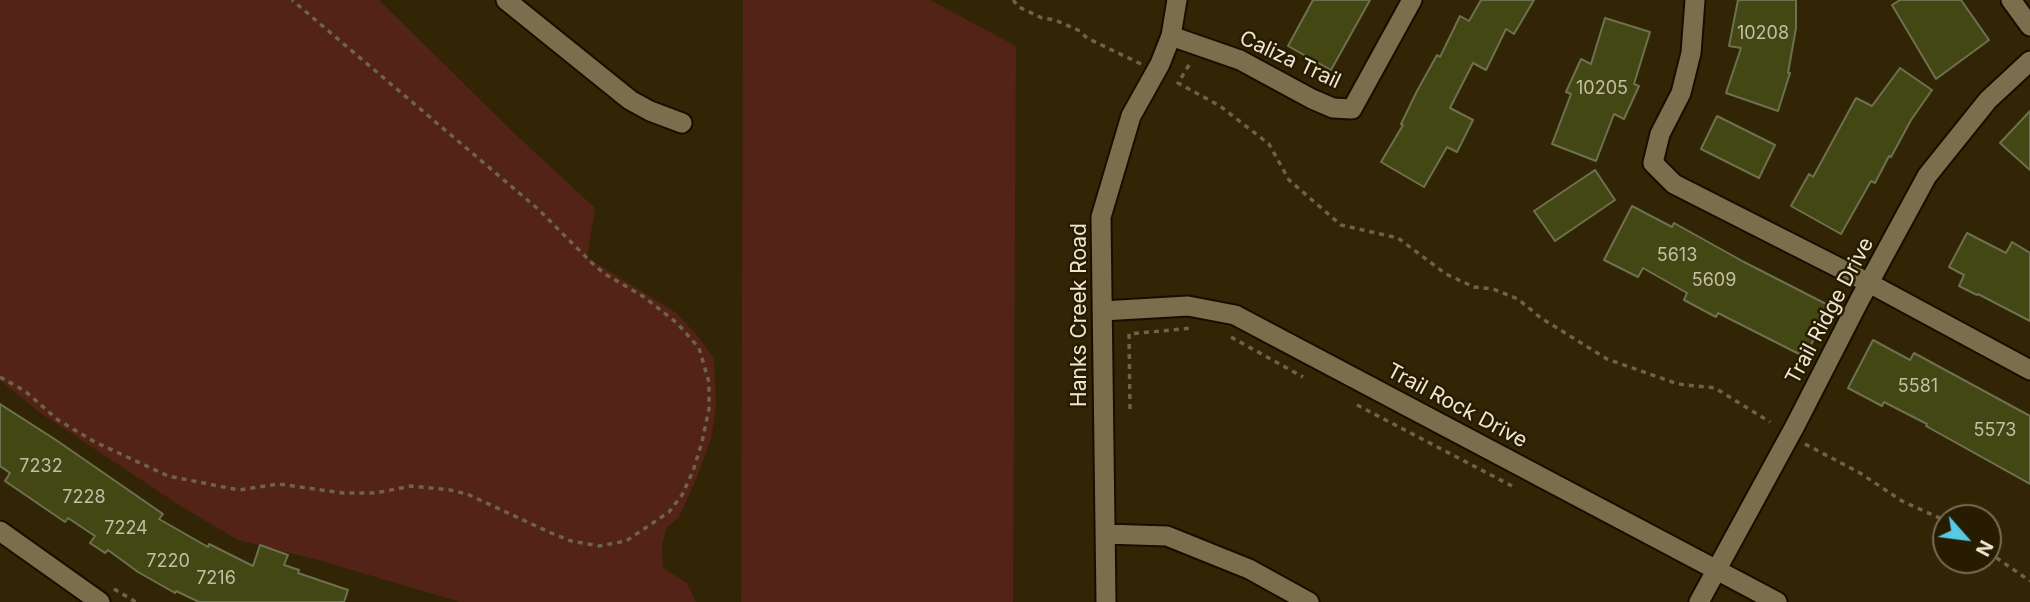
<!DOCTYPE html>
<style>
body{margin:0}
#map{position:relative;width:2030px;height:602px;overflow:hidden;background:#312505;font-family:Inter,sans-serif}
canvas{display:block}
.north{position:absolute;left:1932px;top:504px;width:70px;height:70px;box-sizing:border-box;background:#271b00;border:2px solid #776c55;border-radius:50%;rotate:118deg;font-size:19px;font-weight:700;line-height:28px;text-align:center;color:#eee6d4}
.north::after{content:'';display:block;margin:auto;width:24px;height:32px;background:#58c9e3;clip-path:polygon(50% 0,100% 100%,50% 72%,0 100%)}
</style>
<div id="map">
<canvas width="2030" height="602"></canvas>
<div class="north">N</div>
</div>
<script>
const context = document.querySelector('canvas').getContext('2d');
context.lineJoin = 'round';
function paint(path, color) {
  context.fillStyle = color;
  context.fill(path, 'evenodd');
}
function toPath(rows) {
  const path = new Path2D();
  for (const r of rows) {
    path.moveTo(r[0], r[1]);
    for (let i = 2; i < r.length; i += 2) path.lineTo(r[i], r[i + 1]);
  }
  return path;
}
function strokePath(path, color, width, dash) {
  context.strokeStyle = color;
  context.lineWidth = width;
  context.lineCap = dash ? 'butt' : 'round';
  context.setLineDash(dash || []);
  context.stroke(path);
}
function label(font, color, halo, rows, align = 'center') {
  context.font = font + ' Inter,sans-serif';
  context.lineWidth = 5;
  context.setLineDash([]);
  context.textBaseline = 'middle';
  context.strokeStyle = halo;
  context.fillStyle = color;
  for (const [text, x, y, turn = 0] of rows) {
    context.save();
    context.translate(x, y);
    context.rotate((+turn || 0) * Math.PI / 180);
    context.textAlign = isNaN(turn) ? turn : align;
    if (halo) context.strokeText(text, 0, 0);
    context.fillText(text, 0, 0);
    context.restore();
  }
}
paint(toPath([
 [0,0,379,0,514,133,595,208,587,257,675,312,696,334,714,358,716,406,711,439,697,477,679,517,666,528,662,546,663,568,687,583,696,602,460,602,318,560,238,540,182,507,39,412,0,380],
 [743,0,930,0,1016,46,1013,602,741,602]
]), '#522316');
const building = toPath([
 [1313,0,1370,0,1331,70,1288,46,1313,0],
 [1481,0,1534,0,1514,34,1506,29,1486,70,1473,63,1450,108,1473,120,1457,152,1447,147,1424,187,1381,162,1403,125,1401,124,1417,91,1437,55,1440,57,1460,16,1469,21,1481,0],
 [1738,0,1796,0,1796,28,1788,73,1790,73,1778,111,1726,93,1741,48,1729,46,1738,0],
 [1900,0,1961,0,1989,40,1936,79,1892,5,1900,0],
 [1605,18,1650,32,1634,84,1639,86,1624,119,1614,114,1596,161,1552,144,1571,94,1566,92,1581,59,1591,64,1605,18],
 [1900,68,1932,90,1911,120,1891,157,1889,156,1875,183,1871,181,1841,234,1791,206,1809,174,1813,177,1856,98,1872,106,1900,68],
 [2030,111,2030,170,2000,143,2030,111],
 [1717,116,1775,145,1759,178,1701,149,1717,116],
 [1595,170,1615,200,1555,241,1534,211,1595,170],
 [1632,206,1672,227,1674,223,1744,262,1830,306,1805,357,1718,313,1716,317,1684,300,1687,293,1643,268,1638,277,1604,260,1632,206],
 [1967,233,2006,253,2012,242,2030,253,2030,321,1978,294,1977,295,1959,286,1964,275,1949,267,1967,233],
 [1873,340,1910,360,1914,353,2030,416,2030,484,1926,426,1927,424,1884,402,1882,406,1848,388,1873,340],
 [0,404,56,440,163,514,159,519,208,547,209,544,253,566,260,545,288,555,284,565,299,570,298,573,348,590,344,602,199,602,176,591,175,593,138,572,108,550,105,553,90,543,95,536,68,518,65,522,5,481,10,473,0,466,0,404]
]);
paint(building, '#434714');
strokePath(building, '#6d714f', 2);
const minor = toPath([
 [506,0,630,100,650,111,682,123],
 [1695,0,1691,53,1681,93,1660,134,1653,163,1674,184,1869,283,2030,370],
 [2011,0,2030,26],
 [1171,36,1240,60,1312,99,1333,108,1352,109,1412,0],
 [1102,311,1188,306,1235,315,1777,602],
 [0,531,100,602],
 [1105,534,1167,536,1249,569,1309,602],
 [1106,602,1101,217,1131,116,1160,64,1171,36,1177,0],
 [1699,602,1795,426,1859,301,1927,176,1988,100,2030,61]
]);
strokePath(minor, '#170e00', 23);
strokePath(toPath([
 [1013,0,1019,7,1042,18,1055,20,1080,31,1087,38,1141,64],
 [1189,65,1178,83,1220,106,1269,144,1289,180,1341,225,1398,238,1446,274,1474,287,1493,289,1518,299,1541,318,1607,359,1678,384,1715,388,1770,422],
 [1231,337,1303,377],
 [0,377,25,391,58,420,95,442,168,476,239,490,279,484,343,493,376,493,411,486,450,490,467,494,549,532,571,541,599,546,626,541,669,512,682,495,693,471,702,442,709,409,709,382,699,348,677,323,644,297,605,274,592,263,538,209,292,0],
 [1357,405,1512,486],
 [1130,409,1129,334,1192,328],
 [1805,444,1860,473,1902,501,1946,521],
 [1988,552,2030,581],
 [114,589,136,602]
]), '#6e6348', 3.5, [5, 5]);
strokePath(minor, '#7b6e4d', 19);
label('18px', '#c3bea4', null, [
 ["10208",1763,34],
 ["10205",1602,89],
 ["5613",1677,256],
 ["5609",1714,281],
 ["5581",1918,387],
 ["5573",1995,431],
 ["7232",41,467],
 ["7228",84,498],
 ["7224",126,529],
 ["7220",168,562],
 ["7216",216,579]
]);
label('21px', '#eee6d4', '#271b00', [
 ["Caliza Trail",1290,60,25],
 ["Trail Ridge Drive",1830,311,-62],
 ["Hanks Creek Road",1080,315,-90],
 ["Trail Rock Drive",1457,406,28]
]);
</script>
